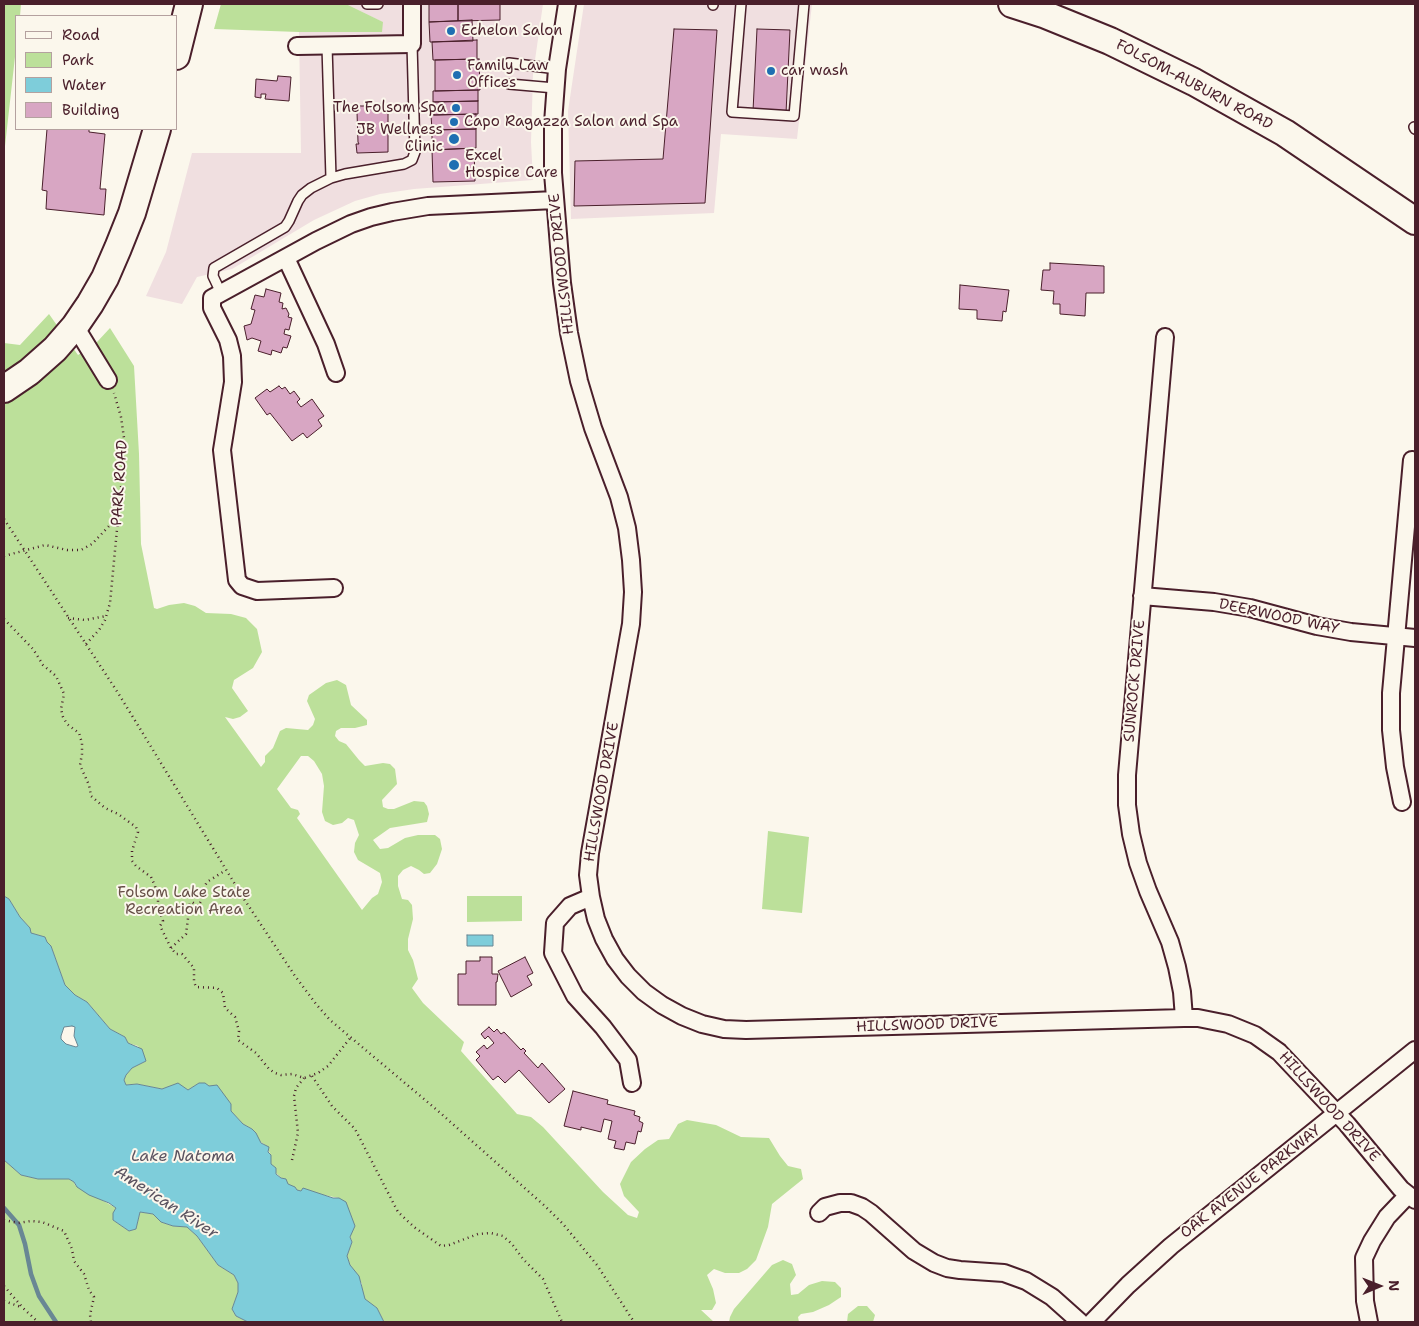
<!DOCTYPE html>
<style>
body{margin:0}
#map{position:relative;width:1419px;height:1326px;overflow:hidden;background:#fbf7ec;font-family:"Shantell Sans",sans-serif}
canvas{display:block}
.frame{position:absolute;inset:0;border:5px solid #4a1f2b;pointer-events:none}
.legend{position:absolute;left:15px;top:15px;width:162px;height:115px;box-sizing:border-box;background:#fbf7ec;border:1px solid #b4a19f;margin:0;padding:6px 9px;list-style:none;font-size:15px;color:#4a1f2b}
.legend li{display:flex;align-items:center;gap:10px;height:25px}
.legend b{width:25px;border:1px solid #b4a19f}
.north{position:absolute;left:1354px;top:1261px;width:50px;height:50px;-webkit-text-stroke:4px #fbf7ec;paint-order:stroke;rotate:89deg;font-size:14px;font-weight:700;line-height:20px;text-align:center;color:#4a1f2b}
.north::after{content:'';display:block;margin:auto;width:18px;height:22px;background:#4a1f2b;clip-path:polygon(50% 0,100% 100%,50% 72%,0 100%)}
</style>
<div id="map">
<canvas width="1419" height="1326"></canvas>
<div class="frame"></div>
<ul class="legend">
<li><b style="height:6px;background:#fbf7ec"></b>Road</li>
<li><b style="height:14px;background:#bce09a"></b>Park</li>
<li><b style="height:14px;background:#7ecdda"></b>Water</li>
<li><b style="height:14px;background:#d8a6c3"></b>Building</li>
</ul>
<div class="north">N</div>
</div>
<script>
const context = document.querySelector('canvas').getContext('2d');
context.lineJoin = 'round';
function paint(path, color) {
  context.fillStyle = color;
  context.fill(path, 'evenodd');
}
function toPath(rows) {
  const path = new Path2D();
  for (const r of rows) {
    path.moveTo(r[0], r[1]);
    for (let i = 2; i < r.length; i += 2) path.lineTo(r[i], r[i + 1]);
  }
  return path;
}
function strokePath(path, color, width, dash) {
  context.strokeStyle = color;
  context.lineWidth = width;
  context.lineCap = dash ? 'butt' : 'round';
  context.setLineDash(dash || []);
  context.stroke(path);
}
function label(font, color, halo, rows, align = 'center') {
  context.font = font + ' "Shantell Sans",sans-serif';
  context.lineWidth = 4;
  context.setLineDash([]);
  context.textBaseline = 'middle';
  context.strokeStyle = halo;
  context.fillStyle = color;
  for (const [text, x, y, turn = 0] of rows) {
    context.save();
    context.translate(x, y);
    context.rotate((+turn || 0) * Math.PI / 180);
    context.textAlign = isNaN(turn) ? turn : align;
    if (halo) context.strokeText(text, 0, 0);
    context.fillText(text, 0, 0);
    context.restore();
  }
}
paint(toPath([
 [346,4,543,4,533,74,531,142,533,180,414,189,380,194,355,201,314,220,232,269,197,277,182,304,146,296,166,252,192,153,301,153,299,32,382,31,382,22],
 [584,4,812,4,797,139,721,134,714,213,571,219,568,111]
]), '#f0dfe0');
paint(toPath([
 [4,4,21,4,20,16,16,16,16,48,4,155],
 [221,4,346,4,383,22,382,32,299,32,214,29],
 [49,314,78,355,97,342,110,328,134,366,139,454,141,544,154,608,157,609,169,605,184,603,195,606,206,613,231,614,246,618,257,629,262,652,253,668,234,680,232,688,248,711,240,717,233,719,225,717,261,767,265,762,265,756,273,748,280,731,286,728,308,730,313,725,315,719,307,701,309,695,326,683,337,680,346,685,351,705,367,720,367,725,355,728,341,728,336,731,335,736,339,741,346,744,359,760,365,766,383,763,390,764,395,769,397,784,382,800,383,807,388,809,394,809,414,801,424,802,427,806,429,814,427,822,390,828,373,840,380,849,388,848,405,838,418,835,435,835,440,839,442,849,437,864,430,873,424,874,419,870,411,866,403,870,398,876,398,886,402,899,408,900,412,905,413,919,408,939,408,950,413,960,418,979,412,988,423,1003,464,1042,461,1051,517,1114,531,1117,543,1127,603,1192,628,1215,637,1218,639,1212,624,1196,620,1184,631,1162,645,1149,658,1140,669,1139,678,1124,687,1120,716,1125,741,1137,769,1138,780,1156,788,1166,801,1169,803,1179,772,1204,768,1227,756,1260,747,1269,739,1273,725,1273,714,1269,707,1275,713,1289,716,1303,712,1310,701,1310,714,1322,384,1322,377,1308,365,1300,362,1294,362,1284,350,1265,347,1256,352,1242,339,1198,297,1190,288,1184,276,1173,271,1164,271,1155,265,1145,258,1140,252,1129,243,1124,231,1111,231,1104,222,1094,209,1086,199,1083,188,1090,178,1084,162,1089,137,1084,126,1085,124,1080,126,1075,132,1068,146,1061,138,1046,128,1043,125,1037,110,1029,87,1002,75,995,65,985,51,946,47,942,45,937,30,933,30,928,20,917,9,899,4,896,4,343,20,345],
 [301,756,308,756,314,761,322,774,324,786,322,812,325,821,333,825,342,823,348,818,354,820,359,835,355,843,354,852,358,860,380,873,382,882,378,894,372,898,362,910,297,818,300,814,298,810,291,808,277,789],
 [768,831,809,837,802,913,762,909],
 [467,896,522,896,522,921,467,922],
 [4,1160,21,1175,38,1179,69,1179,74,1182,75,1185,116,1208,113,1220,129,1231,136,1229,140,1212,153,1214,161,1222,173,1226,187,1227,197,1236,218,1265,234,1275,238,1283,238,1292,232,1309,236,1316,248,1322,4,1322],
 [783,1260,792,1264,796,1275,790,1284,791,1295,798,1294,809,1285,822,1281,835,1282,841,1288,841,1297,829,1305,813,1312,801,1314,798,1317,799,1322,729,1322,730,1317,734,1309,772,1265],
 [858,1306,867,1306,875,1315,873,1322,847,1322,848,1314]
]), '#bce09a');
const water = toPath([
 [4,896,9,899,20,917,30,928,31,933,45,937,47,942,51,946,65,985,75,995,87,1002,110,1029,125,1037,128,1043,142,1049,146,1061,132,1068,126,1075,124,1080,126,1085,137,1084,162,1089,178,1083,188,1090,199,1083,205,1083,209,1086,217,1085,231,1104,231,1111,243,1124,252,1129,256,1133,261,1143,269,1147,268,1152,271,1155,271,1164,276,1168,276,1174,281,1178,286,1179,288,1184,295,1187,297,1190,301,1191,303,1188,333,1198,339,1198,346,1202,355,1226,350,1237,352,1242,347,1256,350,1265,359,1276,365,1299,377,1308,384,1322,248,1322,236,1316,232,1309,238,1292,238,1283,234,1275,218,1265,197,1236,187,1227,173,1226,161,1222,153,1214,140,1212,136,1229,129,1231,113,1220,113,1213,116,1208,109,1203,89,1195,77,1187,74,1182,69,1179,38,1179,21,1175,4,1160,4,896],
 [72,1026,75,1027,74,1036,78,1046,76,1047,66,1044,61,1039,61,1036,64,1027,72,1026],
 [467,935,493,935,493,946,467,946,467,935]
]);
paint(water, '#7ecdda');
strokePath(water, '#698794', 1);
strokePath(toPath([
 [4,1208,19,1225,25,1244,31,1274,39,1296,56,1322]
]), '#698794', 4.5);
const building = toPath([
 [429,4,458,4,458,21,429,22,429,4],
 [458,4,500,4,500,20,458,21,458,4],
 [472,20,473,41,430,42,429,22,472,20],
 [674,29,717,30,705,203,574,206,575,161,663,159,674,29],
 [757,29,790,30,786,113,753,111,757,29],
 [477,40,477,59,433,60,432,42,477,40],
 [479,59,480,90,435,91,435,60,479,59],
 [278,76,291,77,289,101,265,99,266,94,261,94,261,98,255,97,256,79,277,81,278,76],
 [478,90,478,101,433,102,433,91,478,90],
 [478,101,478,114,434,115,433,102,478,101],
 [370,104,385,104,386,113,388,113,388,152,357,153,356,144,359,144,358,142,357,112,359,112,359,106,370,106,370,104],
 [476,114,476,129,432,130,431,115,476,114],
 [47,129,89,129,89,132,105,134,100,189,106,189,104,215,46,209,47,191,42,190,47,129],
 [476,129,476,148,432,150,432,130,476,129],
 [474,148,475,181,433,182,432,150,474,148],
 [1050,263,1104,266,1104,293,1086,293,1085,316,1060,314,1060,304,1053,304,1054,291,1041,290,1043,270,1050,270,1050,263],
 [960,285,1009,290,1006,312,1003,311,1002,321,977,319,977,310,959,309,960,285],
 [266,289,281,293,279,302,283,303,282,309,286,308,289,314,288,317,292,318,289,330,285,329,284,334,291,336,287,348,283,347,281,353,272,350,271,355,258,351,261,341,252,338,247,340,244,326,251,324,255,310,251,309,255,295,264,297,266,289],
 [279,386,282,389,285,387,290,394,294,391,300,399,297,402,301,407,312,399,324,416,318,420,322,426,307,438,303,433,292,441,270,413,267,415,255,398,267,389,270,392,279,386],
 [480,957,492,957,492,974,498,974,497,982,496,982,496,1005,458,1005,458,974,466,974,466,961,480,961,480,957],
 [525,957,533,973,527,976,532,985,511,997,498,971,525,957],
 [489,1027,494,1032,497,1029,501,1034,504,1032,521,1050,523,1048,526,1051,524,1053,538,1068,542,1063,565,1089,549,1103,519,1070,505,1083,498,1076,493,1080,476,1060,480,1056,476,1052,484,1045,487,1049,494,1043,488,1036,485,1039,481,1034,489,1027],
 [573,1091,608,1100,607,1104,635,1111,634,1115,640,1117,639,1121,643,1123,641,1132,638,1131,635,1144,626,1142,624,1150,614,1148,616,1141,608,1139,612,1121,604,1119,601,1132,581,1127,581,1130,564,1126,573,1091]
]);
paint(building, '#d8a6c3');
strokePath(building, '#4a1f2b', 1);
const service = toPath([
 [367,4,378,4],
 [741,4,732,112,794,116,804,4],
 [713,5,713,4],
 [327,46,331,178],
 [509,63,557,69],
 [509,84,555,88],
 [1414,127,1415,129],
 [221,293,213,276,214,268,285,227,289,221,298,201,302,195,311,188,331,178,345,174,404,164,412,160,415,152,412,44]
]);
const minor = toPath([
 [567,4,557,69,553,123,553,173,562,283,569,333,579,381,593,428,619,497,627,528,631,560,633,592,631,624,590,853,588,875,591,897,596,919,604,939,615,959,628,976,644,992,662,1005,682,1016,702,1024,724,1029,746,1030,1184,1018,1198,1018,1228,1024,1255,1035,1279,1052,1347,1124,1401,1189,1415,1200],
 [297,46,412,44,412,4],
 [286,258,326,344,336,373],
 [75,326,108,380],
 [1165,337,1127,775,1127,805,1131,834,1138,863,1148,891,1170,942,1177,967,1182,992,1184,1018],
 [334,588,257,591,242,586,237,580,222,450,233,382,232,356,228,340,212,308,212,298,316,241,351,224,371,217,392,212,428,206,555,200],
 [1142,596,1214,602,1250,608,1317,626,1351,632,1415,638],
 [1402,802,1395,767,1391,730,1391,693,1412,460],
 [591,897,570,906,555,923,553,953,575,996,603,1027,628,1060,632,1083],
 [819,1213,825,1207,840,1203,851,1203,862,1207,871,1213,914,1251,934,1263,947,1268,960,1270,1004,1273,1026,1281,1052,1297,1080,1322],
 [1092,1322,1128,1285,1171,1246,1415,1050],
 [1369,1322,1365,1301,1364,1258,1372,1241,1387,1217,1408,1195]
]);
const primary = toPath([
 [1012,4,1046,15,1110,41,1194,82,1285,133,1415,221],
 [176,56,189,4],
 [4,389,29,372,55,349,75,326,90,304,105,278,118,248,132,213,157,129]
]);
strokePath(service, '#4a1f2b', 12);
strokePath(minor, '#4a1f2b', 20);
strokePath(primary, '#4a1f2b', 30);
strokePath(toPath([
 [4,519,120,696,244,899,295,976,316,1004,330,1020,437,1110,546,1207,563,1224,597,1265,634,1322],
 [4,556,45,545,67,550,81,550,92,544,110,525,117,523],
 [68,618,85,620,106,616],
 [4,619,33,649,43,665,56,676,64,694,61,709,63,717,67,724,79,733,82,743,82,754,80,765,89,785,91,796,105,808,118,814,136,827,138,832,132,851,132,861,136,866,151,877,155,886,158,898,158,906,163,921,160,926,171,948,176,954,182,954,194,968,194,982,196,987,217,988,223,993,225,1008,235,1017,239,1031,238,1040,256,1053,269,1069,275,1073,281,1075,292,1074,304,1078,318,1073,328,1066,351,1037],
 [86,644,99,630,105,620,110,603,125,445,121,417,114,393],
 [171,948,186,934,190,903,192,902,198,906,202,900,202,891,207,882,226,870],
 [312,1076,332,1106,355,1129,398,1212,414,1227,441,1246,449,1245,478,1234,491,1233,503,1236,512,1244,523,1259,543,1279,562,1322],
 [292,1160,298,1133,294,1096,296,1088,304,1078],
 [4,1220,18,1223,31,1221,42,1222,64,1231,72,1249,74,1261,84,1274,89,1290,94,1297,90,1315,91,1322],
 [4,1286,23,1308,38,1322],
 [4,1301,21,1307]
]), '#4a1f2b', 2.5, [1, 4]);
strokePath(service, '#fbf7ec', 9);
strokePath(minor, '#fbf7ec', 16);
strokePath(primary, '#fbf7ec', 26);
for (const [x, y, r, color] of [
 [451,31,5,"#1f6fb2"],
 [771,71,5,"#1f6fb2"],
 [457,75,5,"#1f6fb2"],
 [456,108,5,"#1f6fb2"],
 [454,122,5,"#1f6fb2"],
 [454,139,6,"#1f6fb2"],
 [454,165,6,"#1f6fb2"]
]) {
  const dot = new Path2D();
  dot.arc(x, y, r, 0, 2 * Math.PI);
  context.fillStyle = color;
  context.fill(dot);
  strokePath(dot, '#fbf7ec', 2);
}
label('15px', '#4a1f2b', '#fbf7ec', [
 ["Echelon Salon",461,31],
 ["Family Law",467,66],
 ["Offices",467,83],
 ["car wash",781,71],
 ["The Folsom Spa",446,108,"right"],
 ["Capo Ragazza Salon and Spa",464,122],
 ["JB Wellness",443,130,"right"],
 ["Clinic",443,147,"right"],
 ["Excel",465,156],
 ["Hospice Care",465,173]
], 'left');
label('15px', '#4a1f2b', '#fbf7ec', [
 ["FOLSOM-AUBURN ROAD",1194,85,28],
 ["HILLSWOOD DRIVE",562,264,-96],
 ["PARK ROAD",120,483,-86],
 ["DEERWOOD WAY",1279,617,12],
 ["SUNROCK DRIVE",1135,681,-85],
 ["HILLSWOOD DRIVE",602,792,-80],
 ["HILLSWOOD DRIVE",927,1025,-2],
 ["HILLSWOOD DRIVE",1329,1107,48],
 ["OAK AVENUE PARKWAY",1251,1182,-38]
]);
label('15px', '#664f47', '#fbf7ec', [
 ["Folsom Lake State",184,893],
 ["Recreation Area",184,910]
]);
label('italic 16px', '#5a5360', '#fbf7ec', [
 ["Lake Natoma",183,1157],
 ["American River",166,1203,33]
]);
</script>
